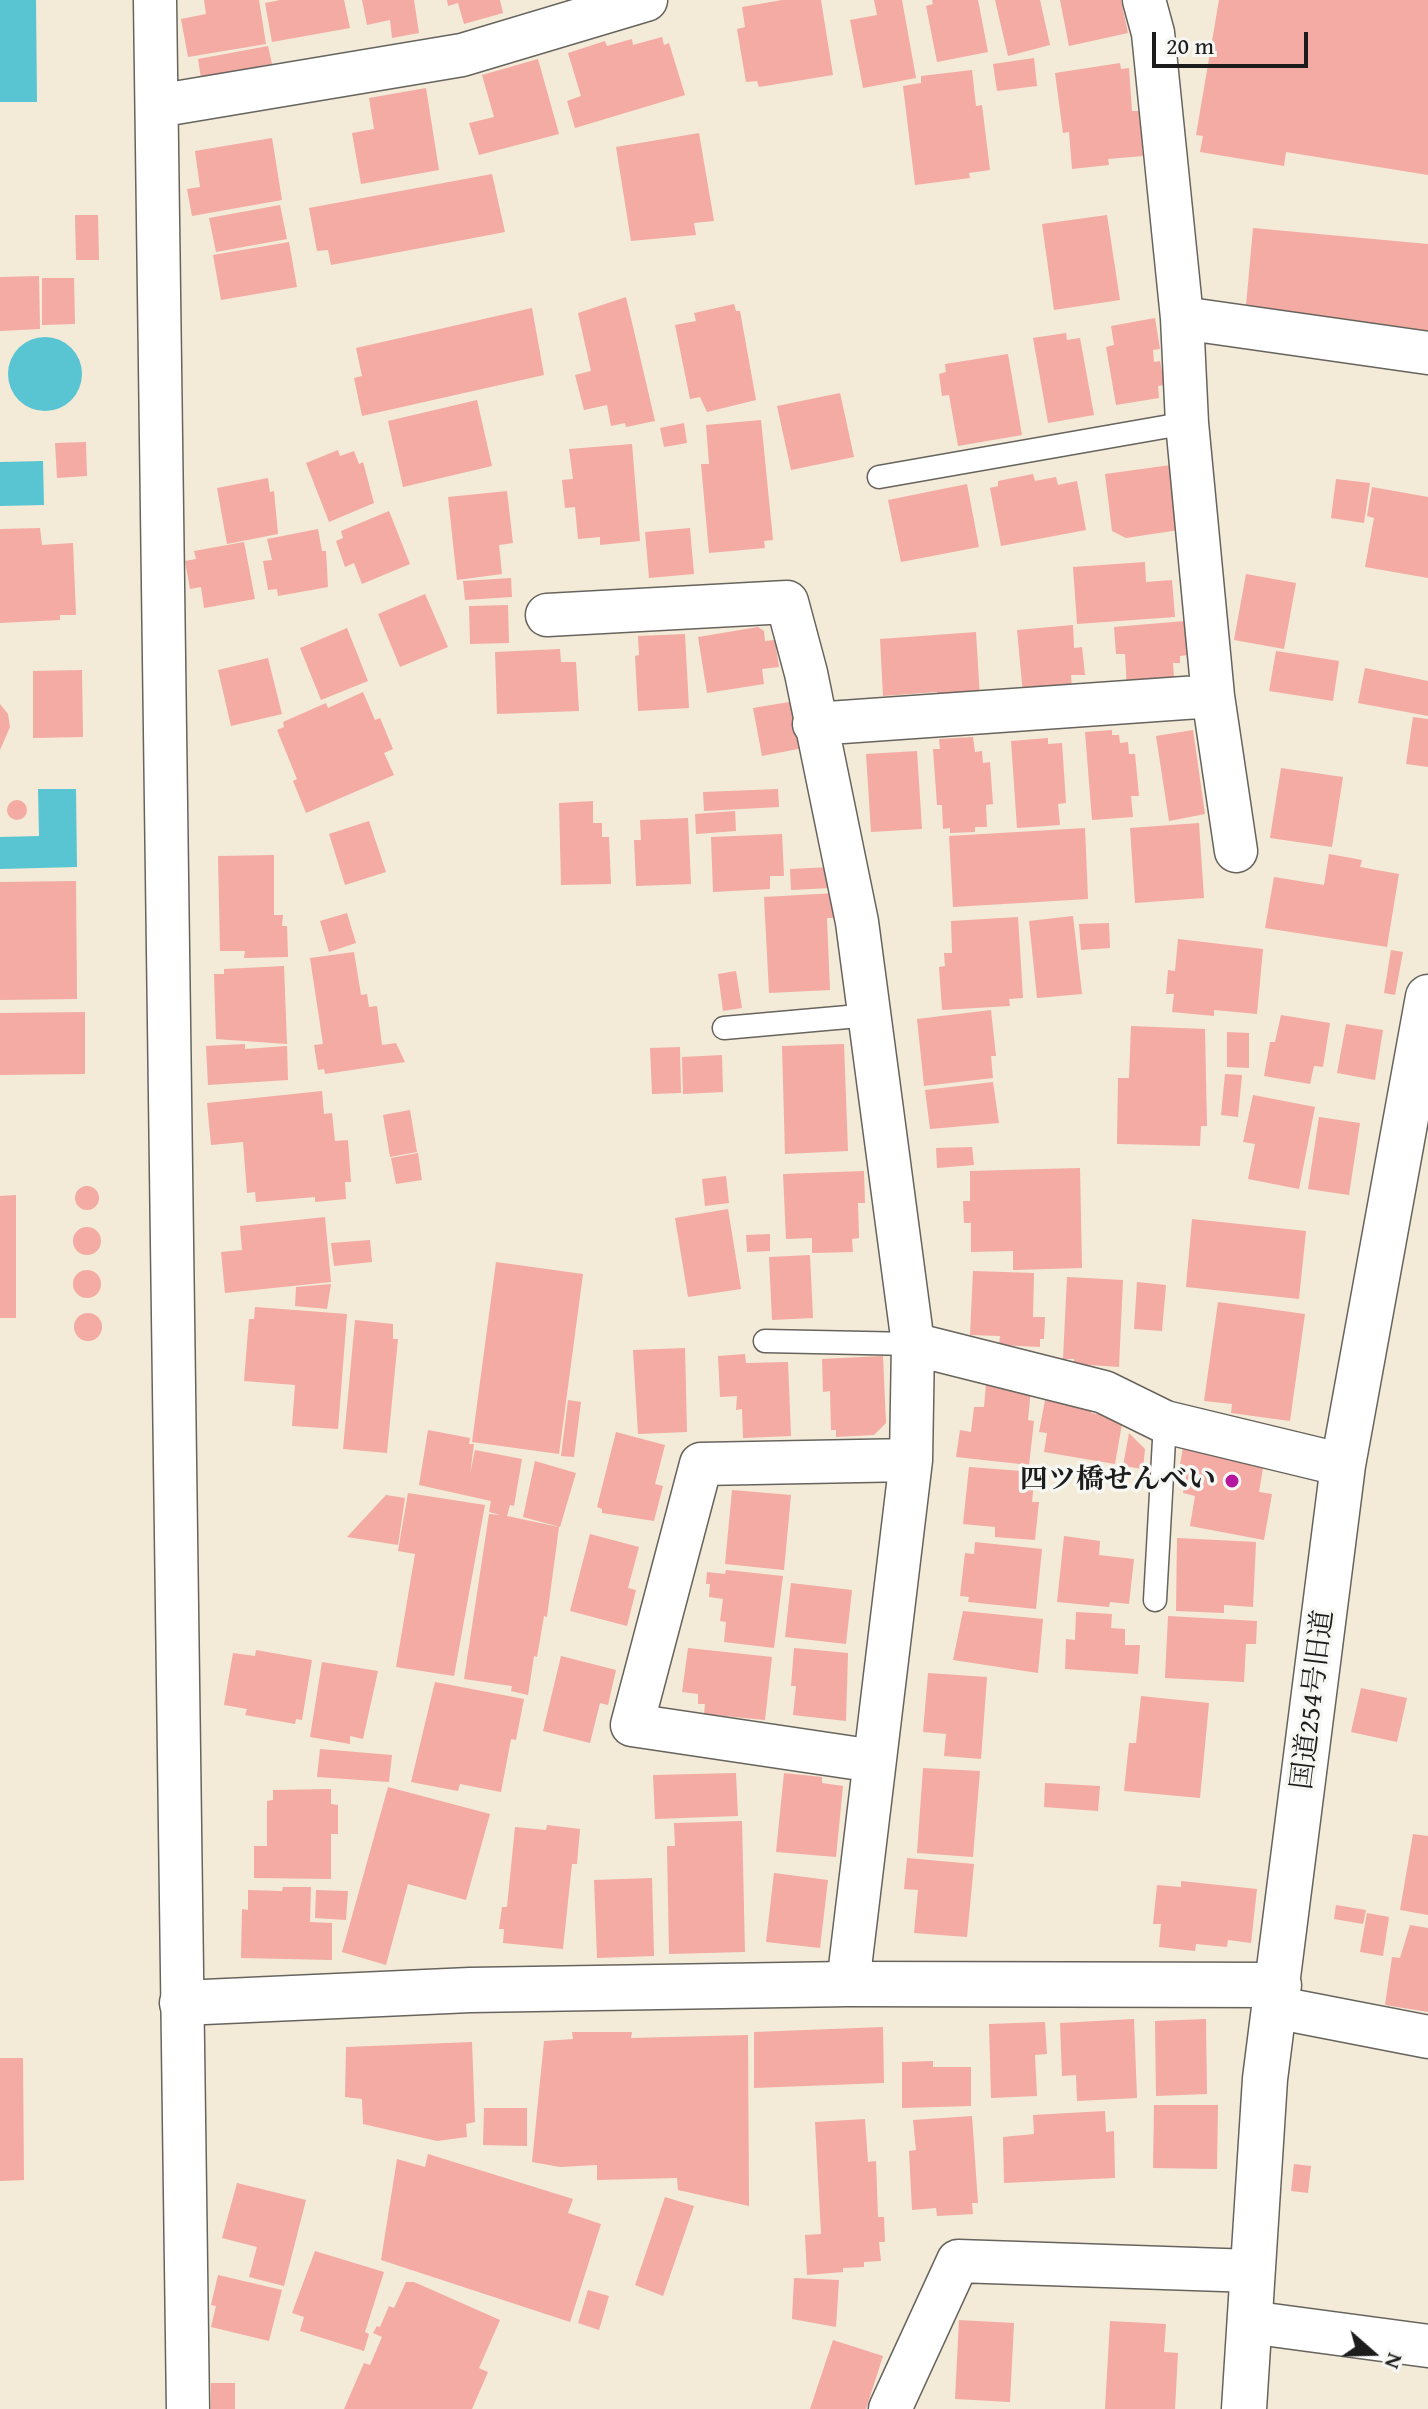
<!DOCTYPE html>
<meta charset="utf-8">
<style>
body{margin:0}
#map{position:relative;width:1428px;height:2409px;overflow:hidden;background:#f3ead8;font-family:"Gentium Book Plus",serif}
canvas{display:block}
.north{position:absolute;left:1332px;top:2313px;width:80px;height:80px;-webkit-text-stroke:6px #f6f6f2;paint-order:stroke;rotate:110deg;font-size:22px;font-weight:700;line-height:32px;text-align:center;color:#1c1c1c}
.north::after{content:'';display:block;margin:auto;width:28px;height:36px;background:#1c1c1c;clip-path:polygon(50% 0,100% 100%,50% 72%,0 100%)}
.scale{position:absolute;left:1152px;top:32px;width:156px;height:36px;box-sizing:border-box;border:4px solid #1c1c1c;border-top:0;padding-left:10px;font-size:24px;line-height:28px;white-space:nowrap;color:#1c1c1c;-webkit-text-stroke:6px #f6f6f2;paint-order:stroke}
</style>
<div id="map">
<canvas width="1428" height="2409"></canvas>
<div class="north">N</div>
<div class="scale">20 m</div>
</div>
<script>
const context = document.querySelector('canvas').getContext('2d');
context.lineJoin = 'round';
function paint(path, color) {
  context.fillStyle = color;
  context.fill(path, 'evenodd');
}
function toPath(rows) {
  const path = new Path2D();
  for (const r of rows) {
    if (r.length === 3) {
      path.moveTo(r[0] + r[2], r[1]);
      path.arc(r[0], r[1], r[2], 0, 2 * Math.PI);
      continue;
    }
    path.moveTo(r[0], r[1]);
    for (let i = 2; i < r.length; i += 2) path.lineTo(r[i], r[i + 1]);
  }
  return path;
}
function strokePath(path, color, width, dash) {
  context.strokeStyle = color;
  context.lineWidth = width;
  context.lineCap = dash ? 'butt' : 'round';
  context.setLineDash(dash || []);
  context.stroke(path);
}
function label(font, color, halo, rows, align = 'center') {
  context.font = font + ' "Gentium Book Plus","Noto Serif JP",serif';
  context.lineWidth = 7;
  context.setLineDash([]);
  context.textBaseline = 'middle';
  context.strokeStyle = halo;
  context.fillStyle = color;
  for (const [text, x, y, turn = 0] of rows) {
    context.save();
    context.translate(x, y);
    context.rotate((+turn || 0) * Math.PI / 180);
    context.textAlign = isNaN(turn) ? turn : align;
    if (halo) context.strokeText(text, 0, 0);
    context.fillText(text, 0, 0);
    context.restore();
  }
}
paint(toPath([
 [0,0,36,0,37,102,0,102],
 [45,374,37],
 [43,461,44,505,0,506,0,462],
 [38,789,76,789,77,867,0,869,0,837,39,836]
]), '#59c5d2');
paint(toPath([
 [204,0,259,0,266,44,188,57,181,19,206,14],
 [280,0,344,0,350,28,272,42,265,3],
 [362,0,414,0,419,33,392,38,390,20,367,25],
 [447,0,500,0,503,13,464,24,458,3,448,6],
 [782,0,821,0,833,75,759,87,757,81,746,82,737,29,745,27,742,7],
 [874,0,902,0,916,78,863,88,850,20,877,15],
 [932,0,978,0,988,52,937,62,926,6,933,4],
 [995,0,1040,0,1050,45,1008,56],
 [1060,0,1121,0,1128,33,1069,46],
 [1219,0,1428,0,1428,175,1286,152,1284,166,1200,152,1203,136,1196,135],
 [662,37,664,45,669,43,685,95,575,128,567,101,581,96,568,53,605,41,607,46,632,39,633,45],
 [268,46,272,64,201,78,198,59],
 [1034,58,1037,86,997,91,993,64],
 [538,59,559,134,479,155,469,123,494,117,482,75],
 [1120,63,1121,69,1129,68,1132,111,1139,111,1143,156,1108,159,1109,165,1072,169,1069,132,1063,133,1055,73],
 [972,70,976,106,982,105,990,170,969,173,970,178,915,185,903,86,921,83,921,76],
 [426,88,439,170,361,184,352,133,374,129,369,98],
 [699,133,714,221,694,223,696,235,631,241,616,147],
 [272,138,282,200,192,216,187,189,200,187,195,151],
 [492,174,505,232,331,265,328,250,317,251,309,208],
 [280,205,287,239,216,252,209,218],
 [75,215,98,215,99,260,76,260],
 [1107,215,1120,300,1054,310,1042,224],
 [1253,228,1428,244,1428,334,1245,317],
 [289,242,297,287,221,300,213,255],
 [39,276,40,329,0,331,0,277],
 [42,278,74,278,75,324,42,325],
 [626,297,655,421,626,427,625,423,611,426,607,405,584,410,575,375,591,371,578,313],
 [734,304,736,311,740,311,756,400,707,412,700,397,690,399,675,325,696,321,694,313],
 [532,308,544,375,362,416,354,378,362,376,356,348],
 [1155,318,1160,349,1153,350,1154,362,1160,361,1165,385,1158,386,1159,398,1116,405,1106,347,1114,345,1111,326],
 [1066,333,1067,340,1080,338,1094,415,1048,423,1033,338],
 [1008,354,1022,435,958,446,949,395,942,396,939,374,946,372,945,364],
 [840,393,854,457,791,470,777,406],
 [477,400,492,466,403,487,388,421],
 [761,420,773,540,764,541,765,548,709,553,701,464,709,464,706,425],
 [684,423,687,443,664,447,660,428],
 [86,442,87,476,57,478,55,443],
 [632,444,640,541,600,545,600,537,578,539,575,507,565,508,562,480,573,479,569,449],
 [338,450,340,456,354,451,359,464,363,462,374,503,329,522,306,463],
 [1171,465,1179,530,1126,538,1112,531,1105,474],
 [1033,474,1035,481,1056,477,1058,485,1077,481,1086,530,1001,546,990,488,998,486,998,481],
 [268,478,270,492,274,491,278,534,227,544,217,488],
 [1336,479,1370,483,1364,523,1331,518],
 [967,484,979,547,901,562,888,500],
 [1372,487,1428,497,1428,578,1365,567,1374,518,1367,516],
 [507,491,513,543,499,545,502,574,457,580,448,497],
 [389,511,410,564,362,584,354,563,345,567,336,541,343,538,341,531],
 [40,528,42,545,73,543,76,615,60,615,60,620,0,623,0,529],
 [690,528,694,574,649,578,645,532],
 [318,529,322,551,326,551,328,587,278,596,277,589,268,590,263,561,272,560,267,539],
 [244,542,255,599,204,608,201,587,190,589,185,561,196,559,194,551],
 [1145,562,1146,582,1172,580,1175,617,1077,624,1073,567],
 [1246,574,1296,583,1284,649,1234,640],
 [511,578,512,597,465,600,463,581],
 [425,594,448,647,400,667,378,614],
 [508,605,509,643,470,644,469,606],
 [1185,621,1187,655,1180,656,1180,663,1173,663,1174,677,1160,678,1160,685,1127,688,1125,654,1116,654,1114,627],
 [1073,625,1074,648,1082,647,1085,675,1071,675,1072,690,1023,694,1017,630],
 [758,627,764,631,765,641,775,640,779,667,762,669,764,684,707,693,698,637],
 [347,628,368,681,321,700,300,648],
 [976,632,980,698,938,701,937,692,883,696,880,639],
 [685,634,689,708,638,711,635,656,639,655,638,636],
 [560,649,561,662,576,662,579,711,497,714,495,652],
 [1276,651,1339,661,1333,701,1269,691],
 [268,658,282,714,231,726,218,670],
 [1365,668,1428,681,1428,716,1358,703],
 [82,670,83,737,33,738,33,671],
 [363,692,375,720,380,718,393,749,384,753,394,775,306,813,293,781,297,779,277,730,284,727,283,722,326,703,328,708],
 [795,701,803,748,762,756,753,708],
 [0,704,8,714,10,727,0,750],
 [1413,717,1428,719,1428,767,1406,764],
 [1112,730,1112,735,1119,735,1120,743,1128,742,1129,754,1135,754,1139,796,1131,796,1133,817,1092,820,1085,732],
 [1193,730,1205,814,1169,821,1156,736],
 [973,737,975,752,982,751,983,763,990,762,993,804,986,805,987,827,975,827,975,832,950,833,950,828,943,829,942,805,937,805,933,749,940,749,939,739],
 [1048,738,1048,744,1062,743,1066,803,1058,804,1060,825,1017,828,1011,741],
 [917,751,922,829,871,832,866,754],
 [1281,768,1343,777,1332,847,1270,838],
 [778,789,779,807,704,811,703,792],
 [17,810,10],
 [593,801,593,823,602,823,602,837,609,837,611,884,561,885,559,803],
 [735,811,736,831,696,834,695,814],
 [688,818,691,884,636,886,634,840,641,840,640,820],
 [369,821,386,872,345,885,329,834],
 [1199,823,1204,898,1135,903,1130,828],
 [1085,828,1088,899,953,907,949,836],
 [782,834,784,876,770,876,770,889,713,892,711,837],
 [1329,854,1362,860,1360,867,1399,874,1387,947,1265,928,1274,877,1324,885],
 [274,855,274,915,283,915,282,926,287,926,288,957,244,958,245,951,220,951,218,856],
 [830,867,831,888,791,890,790,869],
 [76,881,77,999,0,1000,0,882],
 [836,893,838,918,827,918,830,990,769,993,764,897],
 [347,913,356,943,329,952,320,921],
 [1073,916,1082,994,1037,998,1029,921],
 [1018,917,1023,998,1009,999,1010,1006,942,1010,939,967,945,966,944,953,952,953,951,921],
 [1109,923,1110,948,1081,950,1079,924],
 [1178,939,1263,949,1257,1014,1214,1010,1214,1016,1172,1012,1174,994,1166,994,1168,970,1175,971],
 [1391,950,1403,952,1395,995,1384,993],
 [354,952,361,995,367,994,369,1007,377,1006,382,1045,396,1043,405,1062,325,1074,324,1069,318,1070,314,1045,323,1044,310,958],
 [284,966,287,1044,216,1039,214,974,224,974,224,969],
 [736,971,742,1008,723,1011,718,974],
 [991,1010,996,1056,991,1056,993,1078,924,1086,917,1019],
 [85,1012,85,1074,0,1075,0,1013],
 [1281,1015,1330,1023,1323,1067,1314,1066,1310,1084,1264,1076,1270,1042,1275,1042],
 [1346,1024,1383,1030,1375,1080,1337,1073],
 [1131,1026,1205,1029,1207,1126,1201,1126,1200,1146,1117,1144,1118,1078,1129,1078],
 [1227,1032,1249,1033,1249,1068,1227,1067],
 [245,1044,245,1049,287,1046,288,1080,208,1085,206,1046],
 [844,1044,848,1151,785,1154,782,1046],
 [680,1047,681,1093,652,1094,650,1048],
 [722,1055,723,1092,683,1094,682,1057],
 [1225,1074,1242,1075,1238,1117,1221,1115],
 [993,1082,999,1123,930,1129,925,1090],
 [322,1091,324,1114,332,1113,335,1141,348,1140,351,1182,345,1182,346,1199,315,1202,315,1197,256,1202,255,1192,247,1193,243,1142,211,1145,207,1103],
 [1253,1095,1315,1107,1299,1189,1248,1179,1255,1144,1243,1142],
 [410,1110,417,1152,390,1157,383,1115],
 [1319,1117,1360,1123,1349,1195,1308,1189],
 [972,1147,974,1165,937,1168,936,1148],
 [418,1153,422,1180,396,1184,391,1158],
 [1080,1168,1082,1268,1013,1270,1013,1251,971,1252,971,1223,964,1223,963,1201,970,1201,970,1171],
 [864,1171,865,1203,858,1203,859,1238,852,1239,853,1252,812,1253,812,1238,786,1239,783,1174],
 [726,1176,729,1203,705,1206,702,1179],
 [87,1198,12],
 [16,1195,16,1318,0,1318,0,1196],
 [728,1209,741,1289,688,1297,675,1218],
 [325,1217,331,1282,225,1293,221,1252,242,1250,240,1226],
 [1192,1219,1306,1231,1299,1299,1186,1287],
 [87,1241,14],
 [770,1234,770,1251,747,1252,746,1235],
 [370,1240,372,1262,334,1266,331,1243],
 [810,1255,813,1318,772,1320,769,1257],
 [496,1262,583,1274,559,1454,472,1442],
 [87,1284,14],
 [973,1271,1034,1273,1033,1317,1045,1317,1044,1339,1040,1339,1040,1347,999,1345,1000,1336,970,1335],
 [1067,1277,1123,1280,1119,1367,1074,1364,1074,1359,1063,1359],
 [1137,1282,1166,1285,1162,1331,1134,1329],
 [331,1284,327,1309,295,1306,296,1287],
 [1218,1302,1305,1314,1290,1421,1231,1413,1232,1404,1204,1401],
 [255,1307,347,1314,338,1429,292,1426,295,1385,244,1381,249,1319,254,1319],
 [88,1327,14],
 [355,1320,393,1324,393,1339,398,1339,387,1453,343,1449],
 [685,1348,687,1432,638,1434,633,1350],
 [745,1354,746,1363,788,1362,791,1436,743,1438,742,1409,736,1410,737,1396,720,1397,718,1356],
 [883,1356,886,1423,874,1435,836,1437,836,1430,831,1430,830,1391,823,1392,822,1359],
 [986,1384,1031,1389,1028,1420,1034,1421,1029,1465,956,1457,960,1430,971,1432,974,1407,984,1407],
 [1046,1395,1093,1403,1091,1413,1123,1418,1115,1464,1044,1452,1047,1433,1039,1432],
 [568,1400,581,1402,574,1457,561,1456],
 [428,1430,470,1438,469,1444,474,1444,470,1474,475,1450,522,1459,514,1506,510,1505,507,1516,559,1527,547,1617,544,1616,537,1657,534,1656,528,1695,511,1691,512,1686,464,1679,489,1514,501,1515,489,1512,491,1501,419,1485],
 [616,1432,665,1445,655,1484,663,1486,654,1521,602,1513,602,1509,597,1507],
 [1129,1433,1145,1449,1143,1469,1123,1466],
 [1183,1447,1264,1462,1259,1492,1272,1494,1264,1540,1190,1526,1195,1496,1183,1493,1187,1472,1179,1471],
 [535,1461,576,1473,560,1527,523,1517],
 [969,1467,1035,1472,1032,1502,1039,1502,1035,1540,995,1537,995,1527,963,1524],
 [732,1490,791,1495,784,1570,725,1564],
 [408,1493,485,1505,454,1676,396,1667,415,1554,398,1551],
 [386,1495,405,1498,398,1545,347,1537],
 [590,1534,639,1547,628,1588,636,1590,627,1626,570,1611],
 [1064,1536,1100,1541,1099,1555,1134,1559,1129,1604,1110,1602,1109,1607,1057,1602],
 [1177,1538,1256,1542,1253,1607,1224,1605,1224,1613,1176,1611],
 [975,1542,1042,1549,1036,1609,968,1602,969,1597,960,1596,965,1553,974,1554],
 [726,1570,783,1576,774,1648,724,1642,726,1622,720,1621,723,1599,709,1597,710,1584,706,1584,707,1572,725,1574],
 [791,1583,852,1590,846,1644,785,1637],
 [963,1611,1043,1619,1038,1673,953,1660],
 [1076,1612,1112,1614,1111,1628,1125,1629,1125,1645,1140,1645,1138,1674,1065,1669,1066,1639,1075,1640],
 [1168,1616,1257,1621,1256,1644,1246,1644,1244,1682,1165,1678],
 [688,1648,772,1657,765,1720,704,1714,705,1704,698,1704,698,1694,682,1692],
 [794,1648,848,1653,846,1721,793,1715,796,1686,791,1686],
 [256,1650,312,1660,302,1720,296,1719,295,1724,245,1715,247,1709,224,1705,233,1653,255,1656],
 [561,1656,616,1670,608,1705,600,1703,590,1743,543,1731],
 [322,1662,378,1671,363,1739,350,1736,350,1744,310,1737],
 [928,1673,987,1677,981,1759,944,1756,946,1734,923,1732],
 [435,1682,524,1699,516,1740,511,1739,501,1792,460,1784,458,1791,411,1782],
 [1361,1688,1407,1698,1397,1742,1351,1732],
 [1141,1696,1209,1703,1200,1798,1124,1791,1129,1743,1136,1743],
 [320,1749,392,1755,389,1782,317,1777],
 [923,1768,980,1771,973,1857,917,1853],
 [736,1773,738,1816,655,1819,653,1775],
 [784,1773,822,1777,822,1783,843,1786,836,1857,776,1852],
 [1045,1783,1100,1786,1098,1811,1044,1807],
 [388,1787,490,1814,466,1900,408,1884,386,1965,342,1952],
 [331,1789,331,1804,338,1805,338,1834,331,1834,331,1879,254,1878,254,1846,267,1846,267,1801,273,1800,273,1790],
 [742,1821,745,1952,669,1954,667,1846,675,1846,674,1823],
 [547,1825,580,1829,577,1864,572,1864,563,1949,503,1943,504,1929,499,1929,502,1907,507,1907,515,1827,546,1830],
 [1413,1834,1428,1836,1428,1915,1400,1910],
 [907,1858,974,1864,967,1937,914,1933,918,1890,904,1889],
 [774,1873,828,1880,820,1948,766,1942],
 [652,1878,654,1956,597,1958,594,1880],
 [1181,1881,1257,1889,1251,1943,1228,1940,1227,1947,1196,1944,1195,1951,1159,1947,1161,1924,1153,1924,1157,1885,1181,1887],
 [283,1887,311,1887,310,1922,332,1923,332,1960,241,1958,242,1909,248,1910,248,1890,282,1891],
 [316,1890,348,1891,346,1920,315,1918],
 [1336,1905,1366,1910,1363,1924,1334,1919],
 [1367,1913,1389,1917,1383,1956,1360,1952],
 [1410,1925,1428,1928,1428,2012,1385,2005,1392,1957,1400,1958],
 [1134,2019,1137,2098,1077,2101,1076,2075,1062,2076,1060,2023],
 [1206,2019,1207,2094,1156,2096,1155,2021],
 [1045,2022,1047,2054,1035,2055,1037,2096,991,2098,989,2024],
 [883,2027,884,2083,754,2088,754,2032],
 [572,2032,632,2032,631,2038,748,2035,749,2206,678,2190,677,2178,597,2180,597,2165,560,2167,532,2162,544,2041,573,2039],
 [472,2042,475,2122,466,2124,467,2137,437,2141,363,2124,362,2099,345,2097,346,2047],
 [0,2058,23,2058,24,2180,0,2181],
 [933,2061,933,2067,971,2067,971,2106,902,2108,902,2062],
 [1154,2105,1218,2105,1217,2169,1153,2168],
 [484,2108,527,2108,527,2146,483,2145],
 [1105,2111,1106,2132,1114,2131,1115,2178,1004,2183,1003,2137,1034,2134,1033,2115],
 [972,2116,978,2203,972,2203,973,2214,937,2216,936,2208,912,2210,909,2151,916,2150,913,2120],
 [865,2119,868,2162,876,2161,878,2217,884,2217,885,2242,879,2242,881,2261,864,2262,864,2267,843,2268,843,2272,807,2275,805,2235,821,2234,815,2122],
 [428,2154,573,2199,568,2213,601,2224,570,2322,381,2260,397,2159,425,2167],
 [1294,2164,1311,2166,1308,2193,1291,2191],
 [237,2183,306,2200,284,2286,249,2277,257,2247,222,2238],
 [665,2197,694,2206,663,2296,635,2285],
 [315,2251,384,2272,365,2332,369,2334,364,2351,300,2331,304,2317,292,2313],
 [218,2275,282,2290,269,2341,211,2327,216,2306,211,2305],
 [794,2278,839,2280,836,2327,792,2319],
 [406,2282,414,2282,500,2320,479,2368,488,2372,472,2409,344,2409,364,2363,370,2365,382,2337,373,2333,377,2326,380,2327,389,2306,394,2308],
 [588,2290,609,2296,599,2330,578,2323],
 [959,2320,1014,2323,1010,2402,955,2399],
 [1110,2321,1166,2324,1164,2352,1178,2353,1175,2409,1105,2409],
 [833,2340,883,2356,866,2409,810,2409],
 [211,2383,235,2383,235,2409,211,2409]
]), '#f3aba3');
const service = toPath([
 [879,477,1187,423],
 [724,1028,870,1015],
 [765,1341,913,1344],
 [1155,1600,1165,1422]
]);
const minor = toPath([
 [155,0,188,2409],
 [1144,0,1153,33,1182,318,1187,423,1213,696,1236,851],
 [157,106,462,55,646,0],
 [1182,318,1428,353],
 [547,615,787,602,806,673,857,922,913,1344,911,1460,848,1984],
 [814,724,1213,696],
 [913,1344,1104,1392,1165,1422,1343,1465],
 [874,1761,632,1725,701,1464,911,1460],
 [1274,2007,1428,2037],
 [1249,2322,1428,2346],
 [890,2409,958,2261,1253,2271]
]);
const tertiary = toPath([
 [182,2003,470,1990,848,1984,1279,1985],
 [1244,2409,1265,2079,1343,1465,1428,997]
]);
strokePath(service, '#67645e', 25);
strokePath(minor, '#67645e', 45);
strokePath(tertiary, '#67645e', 47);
strokePath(service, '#fff', 22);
strokePath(minor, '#fff', 42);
strokePath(tertiary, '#fff', 44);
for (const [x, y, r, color] of [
 [1232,1481,8,"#b5179e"]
]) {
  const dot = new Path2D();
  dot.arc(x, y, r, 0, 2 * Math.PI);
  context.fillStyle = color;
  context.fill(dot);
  strokePath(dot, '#f6f6f2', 3);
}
label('bold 28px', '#1c1c1c', '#f6f6f2', [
 ["四ツ橋せんべい",1216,1481]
], 'right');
label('28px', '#1c1c1c', '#f6f6f2', [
 ["国道254号旧道",1314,1700,-83]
]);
</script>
